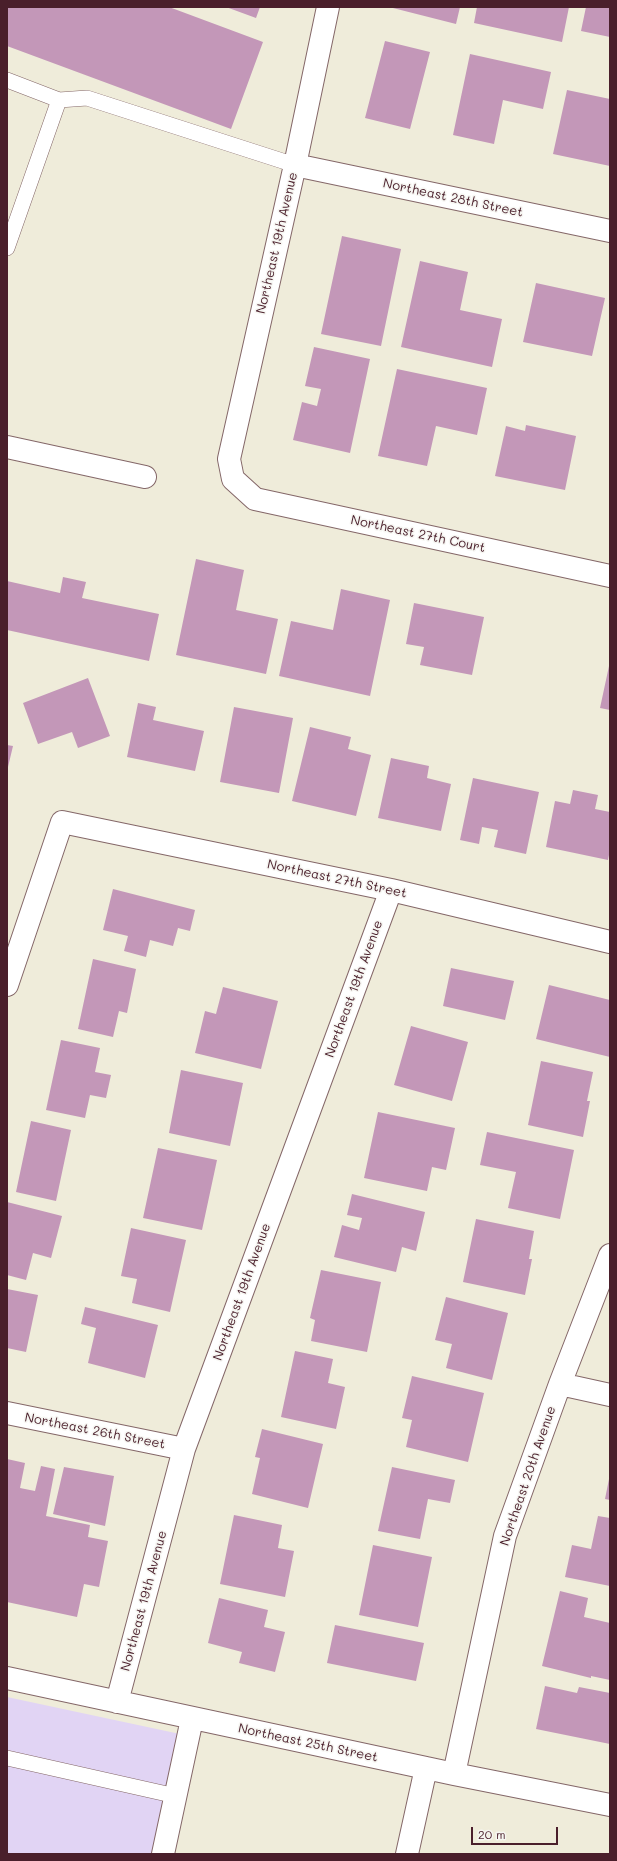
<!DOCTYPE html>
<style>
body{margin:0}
#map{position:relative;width:617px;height:1861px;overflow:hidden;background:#efecda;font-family:Mali,sans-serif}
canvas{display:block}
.frame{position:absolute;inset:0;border:8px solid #4a1f2b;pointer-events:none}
.scale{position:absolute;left:471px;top:1827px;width:87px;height:18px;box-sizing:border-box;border:2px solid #4a1f2b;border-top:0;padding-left:5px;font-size:12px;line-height:14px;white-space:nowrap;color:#4a1f2b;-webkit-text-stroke:3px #f6f6f2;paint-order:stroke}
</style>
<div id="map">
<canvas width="617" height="1861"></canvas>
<div class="frame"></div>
<div class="scale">20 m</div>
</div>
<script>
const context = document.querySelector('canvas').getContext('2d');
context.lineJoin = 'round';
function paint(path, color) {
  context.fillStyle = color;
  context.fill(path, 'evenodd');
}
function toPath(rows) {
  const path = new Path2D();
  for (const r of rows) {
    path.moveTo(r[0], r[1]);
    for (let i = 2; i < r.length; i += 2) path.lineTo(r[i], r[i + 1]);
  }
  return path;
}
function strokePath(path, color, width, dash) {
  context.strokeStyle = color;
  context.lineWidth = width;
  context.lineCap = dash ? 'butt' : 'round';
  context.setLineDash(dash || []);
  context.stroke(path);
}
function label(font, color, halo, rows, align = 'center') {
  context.font = font + ' Mali,sans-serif';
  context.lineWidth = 3;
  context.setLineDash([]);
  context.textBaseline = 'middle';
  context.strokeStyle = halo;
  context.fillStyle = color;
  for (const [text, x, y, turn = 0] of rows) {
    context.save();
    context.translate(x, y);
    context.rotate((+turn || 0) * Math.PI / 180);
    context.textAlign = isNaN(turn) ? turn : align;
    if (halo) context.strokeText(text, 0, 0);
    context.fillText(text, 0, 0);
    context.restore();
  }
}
paint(toPath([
 [7,1697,180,1734,154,1854,7,1854]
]), '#e1d4f4');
paint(toPath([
 [7,7,169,7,263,42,231,129,7,46],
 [226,7,260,7,256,18],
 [389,7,460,7,456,24],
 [477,7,569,7,562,42,474,23],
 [586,7,610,7,610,37,581,31],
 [385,41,430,52,410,129,365,118],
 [470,54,551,72,543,109,503,100,494,144,453,135],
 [567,90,610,99,610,166,553,154],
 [342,236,401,249,381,346,321,334],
 [420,261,468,272,460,310,502,319,492,367,401,347],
 [536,283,605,298,592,356,523,342],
 [314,347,370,359,350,453,293,440,302,402,317,406,321,389,305,386],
 [397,369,487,388,477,435,436,426,427,466,378,456],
 [526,425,576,436,565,490,495,476,506,426,525,431],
 [196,559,244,570,236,610,278,619,266,674,176,655],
 [63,577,86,582,82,598,159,614,149,661,7,630,7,581,60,593],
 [341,589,390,600,370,696,279,676,291,621,333,630],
 [414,603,484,617,472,675,420,665,424,647,406,644],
 [609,666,610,666,610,710,600,708],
 [88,678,110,736,78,748,72,732,38,744,23,703],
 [138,703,156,707,153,720,204,731,195,771,127,757],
 [234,707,293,718,279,793,220,782],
 [310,727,351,737,348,749,371,755,356,816,292,801],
 [7,745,13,746,8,767,7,767],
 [391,758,429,766,427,778,451,784,441,831,378,818],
 [473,778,539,792,526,854,494,847,498,830,482,827,479,844,460,840],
 [573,790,598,795,595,809,610,812,610,850,608,860,546,847,555,801,570,804],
 [113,889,195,910,190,931,178,928,173,946,150,940,146,957,124,951,128,936,103,930],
 [93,959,136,969,127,1013,119,1011,113,1037,78,1029],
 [451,968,514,981,505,1020,443,1006],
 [549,985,610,1000,610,1057,536,1039],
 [223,987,278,1001,261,1069,195,1053,205,1011,216,1014],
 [411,1026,468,1042,452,1101,394,1085],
 [61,1040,100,1048,95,1072,111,1075,106,1098,90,1095,85,1118,46,1110],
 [541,1061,593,1072,587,1101,590,1101,583,1137,528,1125],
 [181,1070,243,1083,230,1146,169,1133],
 [378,1112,455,1128,446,1170,432,1167,427,1191,364,1178],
 [31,1121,71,1130,56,1201,16,1192],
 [487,1132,574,1150,560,1219,508,1208,516,1172,480,1165],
 [158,1148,217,1160,202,1230,143,1218],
 [352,1194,425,1212,416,1251,402,1247,396,1272,334,1257,342,1225,359,1230,362,1218,347,1215],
 [7,1202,62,1216,51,1258,33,1253,26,1280,7,1275],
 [476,1219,534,1231,529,1259,532,1259,525,1295,463,1282],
 [131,1228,186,1240,170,1312,132,1303,137,1279,121,1276],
 [321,1270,381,1282,367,1352,311,1341,315,1320,310,1318],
 [7,1289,38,1295,26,1352,7,1348],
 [446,1297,508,1313,492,1380,446,1368,452,1344,435,1340],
 [85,1307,158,1325,145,1378,88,1363,96,1328,81,1324],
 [295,1351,333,1359,328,1383,345,1387,336,1429,281,1417],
 [412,1376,484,1393,468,1462,406,1447,412,1420,402,1418],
 [262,1429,323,1444,308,1508,252,1494,260,1458,255,1457],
 [7,1459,25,1463,20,1488,35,1491,41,1466,55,1469,46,1516,90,1525,88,1537,108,1541,99,1587,84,1584,77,1617,7,1602],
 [64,1467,114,1476,105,1526,53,1514],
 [392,1467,455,1480,450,1503,428,1499,420,1539,378,1531],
 [609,1479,610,1479,610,1500,605,1499],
 [234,1515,282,1525,278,1548,294,1551,285,1597,220,1584],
 [598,1516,610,1518,610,1586,565,1577,572,1545,591,1549],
 [373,1545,432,1557,418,1627,359,1615],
 [560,1591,588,1598,584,1617,610,1623,610,1680,591,1676,591,1678,542,1666],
 [219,1598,268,1610,264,1627,285,1632,275,1672,239,1663,242,1652,208,1643],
 [335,1625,424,1643,416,1681,327,1663],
 [545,1686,577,1693,579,1687,610,1693,610,1744,536,1729]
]), '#c397b8');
const lane = toPath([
 [7,80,59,100,7,248],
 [59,100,87,98,295,165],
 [7,1758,176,1796]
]);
const street = toPath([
 [328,7,295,165,229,459,233,479,255,499,610,576],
 [295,165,610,231],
 [7,447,145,477],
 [7,985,62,822,391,890,610,942],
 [560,1384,610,1395],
 [7,1413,184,1449],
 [7,1678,454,1774,610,1805],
 [117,1702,184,1449,391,890],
 [454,1774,505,1536,560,1384,610,1255],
 [163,1854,192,1719],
 [407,1854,426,1768]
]);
strokePath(lane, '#846768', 16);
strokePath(street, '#846768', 24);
strokePath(lane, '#fff', 15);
strokePath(street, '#fff', 22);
label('13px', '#4a1f2b', '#f6f6f2', [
 ["Northeast 28th Street",453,198,12],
 ["Northeast 19th Avenue",277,243,-77],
 ["Northeast 27th Court",418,534,12],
 ["Northeast 27th Street",337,879,12],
 ["Northeast 19th Avenue",354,989,-70],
 ["Northeast 19th Avenue",242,1292,-70],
 ["Northeast 26th Street",95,1431,11],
 ["Northeast 20th Avenue",528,1476,-71],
 ["Northeast 19th Avenue",144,1601,-75],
 ["Northeast 25th Street",308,1743,12]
]);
</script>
